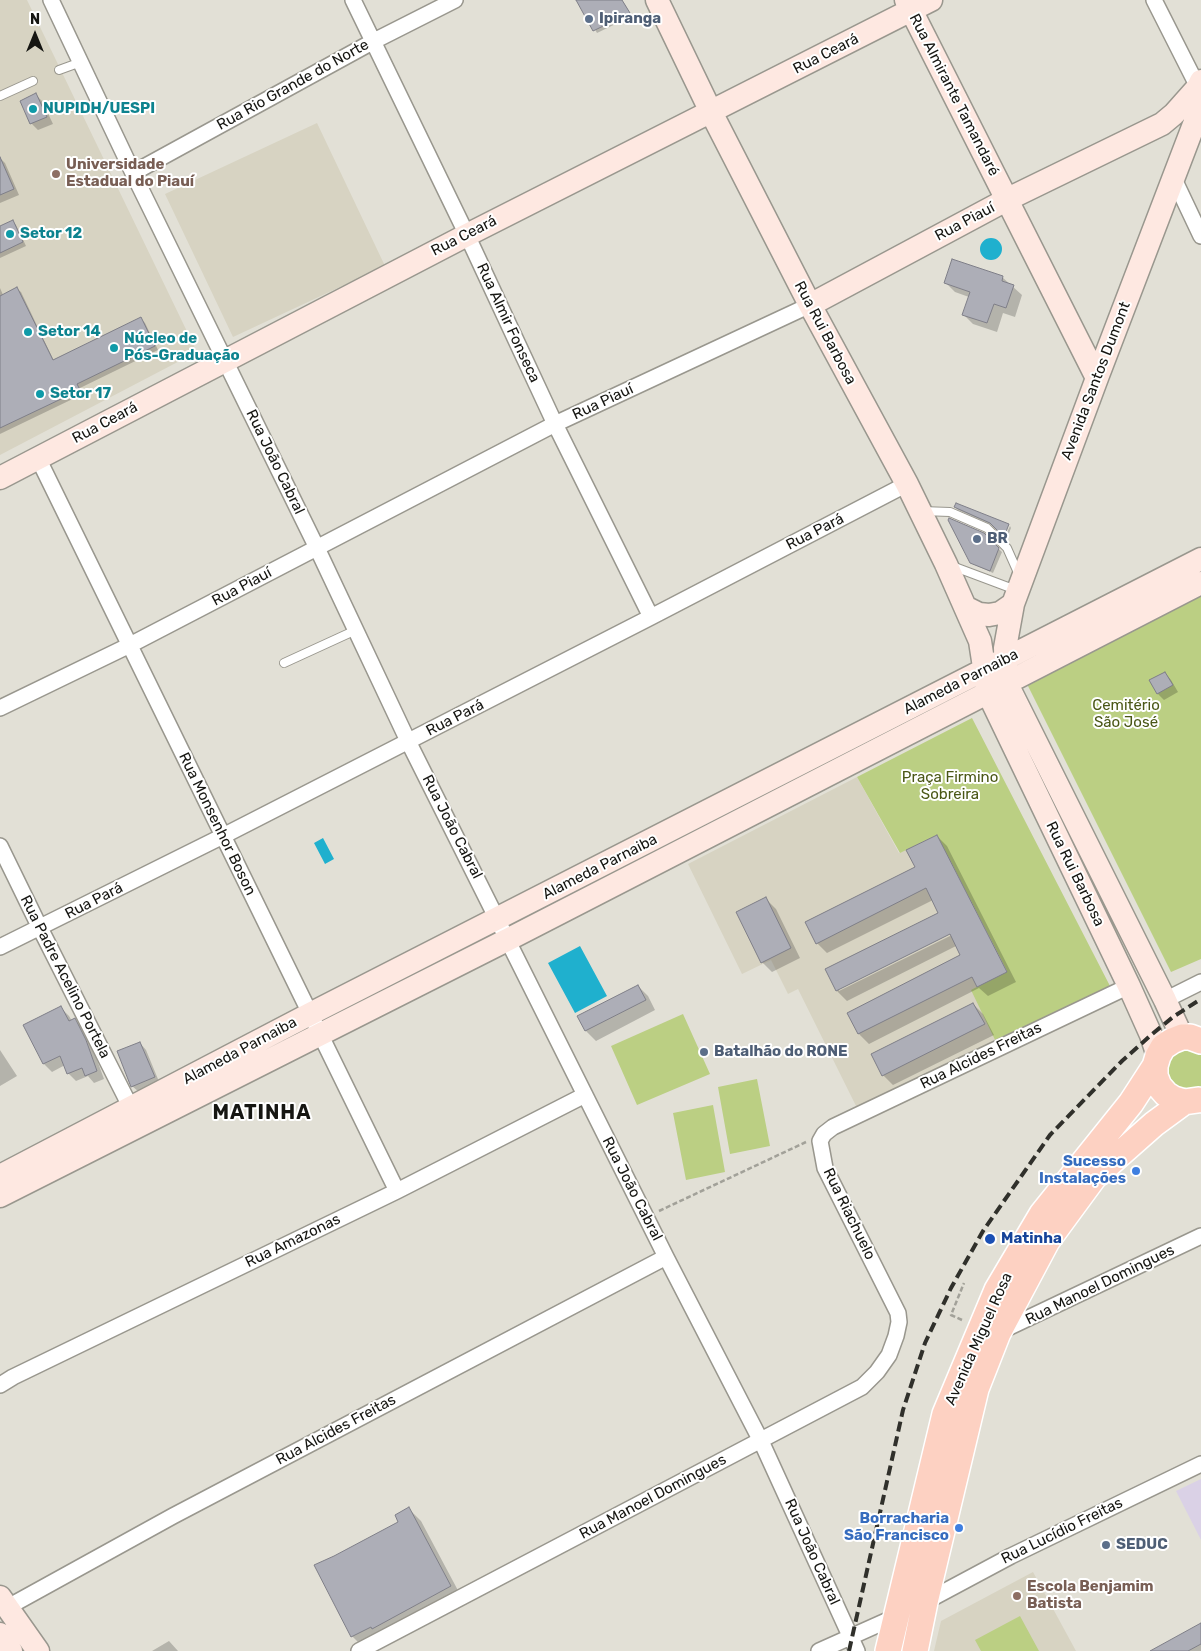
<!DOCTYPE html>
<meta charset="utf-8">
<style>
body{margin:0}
#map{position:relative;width:1201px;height:1651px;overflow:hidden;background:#e2e0d6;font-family:Rubik,sans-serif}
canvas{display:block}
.north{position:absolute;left:10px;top:10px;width:50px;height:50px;-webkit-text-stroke:4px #fff;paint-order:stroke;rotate:0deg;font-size:14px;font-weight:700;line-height:20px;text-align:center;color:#161612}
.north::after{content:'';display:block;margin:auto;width:18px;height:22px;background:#161612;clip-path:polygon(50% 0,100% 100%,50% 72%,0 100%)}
</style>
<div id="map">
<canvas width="1201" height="1651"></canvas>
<div class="north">N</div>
</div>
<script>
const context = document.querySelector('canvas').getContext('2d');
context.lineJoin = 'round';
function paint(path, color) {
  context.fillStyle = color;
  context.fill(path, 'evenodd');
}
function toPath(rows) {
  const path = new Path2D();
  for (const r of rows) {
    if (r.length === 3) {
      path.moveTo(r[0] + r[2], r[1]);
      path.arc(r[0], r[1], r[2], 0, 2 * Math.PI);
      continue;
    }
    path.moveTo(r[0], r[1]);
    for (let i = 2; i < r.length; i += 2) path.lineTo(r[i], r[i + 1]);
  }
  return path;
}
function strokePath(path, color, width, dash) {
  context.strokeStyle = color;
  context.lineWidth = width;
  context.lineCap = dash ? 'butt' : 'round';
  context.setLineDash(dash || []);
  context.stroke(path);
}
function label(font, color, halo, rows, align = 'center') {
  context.font = font + ' Rubik,sans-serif';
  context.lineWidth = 4;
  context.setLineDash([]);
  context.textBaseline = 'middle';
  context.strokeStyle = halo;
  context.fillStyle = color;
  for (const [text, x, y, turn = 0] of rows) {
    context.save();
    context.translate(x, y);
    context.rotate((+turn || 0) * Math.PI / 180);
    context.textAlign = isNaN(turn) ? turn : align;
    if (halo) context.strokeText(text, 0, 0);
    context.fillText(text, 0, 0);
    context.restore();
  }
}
paint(toPath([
 [0,0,27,0,195,348,193,354,0,455],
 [317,123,385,266,233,337,165,194],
 [857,777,899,853,937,835,1007,972,997,1044,858,1110,798,989,788,994,771,960,742,974,688,864],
 [1033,1572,1076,1651,934,1651,941,1621]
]), '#d7d3c2');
paint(toPath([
 [1201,1479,1201,1540,1176,1491]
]), '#dad1e6');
paint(toPath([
 [1201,592,1201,959,1171,972,1025,680],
 [972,718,1110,986,997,1044,971,990,1007,971,937,835,900,853,857,777],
 [683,1014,710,1074,637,1105,611,1046],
 [1173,1049,1201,1049,1201,1090,1194,1093,1167,1083,1164,1061],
 [757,1079,770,1146,730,1154,718,1087],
 [713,1105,725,1172,686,1180,673,1113],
 [1020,1616,1039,1651,981,1651,975,1640]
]), '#bbcf83');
paint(toPath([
 [991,249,11],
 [323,838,334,859,325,864,314,843],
 [580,946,607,996,575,1013,548,963]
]), '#1fb0ce');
paint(toPath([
 [578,0,622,0,632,16,597,33],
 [36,95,42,101,53,124,38,130,32,124,21,101],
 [0,158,5,163,19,195,0,203],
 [12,221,16,225,26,246,0,258,0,227],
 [1002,277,1022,295,1015,317,1003,313,997,332,973,324,964,315,969,297,955,292,946,283],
 [0,288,3,295,17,289,21,292,54,361,141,319,145,323,158,350,80,388,83,394,0,434],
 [955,507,1007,525,994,526,958,510],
 [1010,526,1011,528,1007,538,1005,537],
 [983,534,1002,552,993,573,975,565,971,562],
 [1165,673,1171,680,1178,692,1164,700,1158,694,1151,681],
 [937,836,947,846,1016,982,988,996,979,988,869,1044,859,1034,849,1013,962,956,956,946,847,1001,837,991,827,970,940,913,933,900,827,953,817,943,917,867],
 [955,930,956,933,839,991,839,988],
 [766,899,776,909,800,958,772,972,762,962],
 [638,986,648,996,655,1010,596,1041,586,1031,578,1017],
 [973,1004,983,1014,994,1035,893,1085,883,1075],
 [61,1008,69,1016,72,1021,75,1020,83,1028,93,1049,104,1079,94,1083,88,1076,76,1081,68,1073,65,1065,52,1072,44,1064,25,1026],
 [140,1043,146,1050,160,1084,139,1092,132,1086],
 [0,1050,17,1076,0,1086],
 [409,1509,421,1521,462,1598,364,1648,352,1636,400,1523],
 [1201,1625,1201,1651,1152,1651],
 [169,1641,178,1651,152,1651]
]), '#0003');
const building = toPath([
 [576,0,622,0,630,13,593,31,576,0],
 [36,93,47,117,30,124,20,101,36,93],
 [0,157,14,189,0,195,0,157],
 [13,220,23,242,0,253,0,226,13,220],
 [952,259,1003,276,1002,281,1014,285,1006,308,994,304,987,323,962,315,970,292,944,283,952,259],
 [17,287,53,360,141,317,155,346,77,384,80,390,0,428,0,296,17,287],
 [956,503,1009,524,1004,537,990,523,954,507,956,503],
 [949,518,984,533,999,548,990,571,970,563,948,520,949,518],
 [1165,672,1173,685,1157,694,1149,680,1165,672],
 [937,835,1007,972,977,987,972,977,858,1034,847,1013,960,955,950,934,836,991,825,969,938,913,926,888,816,944,805,922,915,867,906,850,937,835],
 [766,897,791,948,761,963,736,912,766,897],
 [638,985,646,1000,585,1031,577,1016,638,985],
 [973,1003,985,1024,882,1076,871,1054,973,1003],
 [61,1006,69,1021,75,1018,86,1040,97,1071,85,1076,82,1068,67,1074,60,1056,43,1064,23,1025,61,1006],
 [140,1042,155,1077,131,1087,117,1051,140,1042],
 [409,1507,451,1586,372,1629,371,1627,351,1637,314,1565,334,1556,398,1522,395,1515,409,1507],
 [1201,1623,1201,1644,1188,1651,1150,1651,1201,1623]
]);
paint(building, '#adaeb7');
strokePath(building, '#7f7f88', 1);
const lane = toPath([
 [59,70,81,62],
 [0,96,33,81],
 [922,511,950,512,987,528,1007,548,1019,575],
 [952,566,1016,590],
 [284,663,356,630]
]);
const street = toPath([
 [51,0,133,173,317,548,408,741,666,1257,761,1441,857,1651],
 [353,0,467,235,555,424,651,617],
 [1154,0,1198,87],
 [133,173,374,41,455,0],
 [1174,179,1201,236],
 [38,458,397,1191],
 [0,708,130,645,555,424,810,305],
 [0,846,40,928,131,1108],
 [0,947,223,836,651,617,907,484],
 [1165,1000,1201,982],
 [999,1332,1201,1236],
 [0,1385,13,1377,397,1191,585,1095],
 [925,1602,1011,1556,1201,1464],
 [8,1607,173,1516,666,1257],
 [359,1651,862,1387,877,1372,889,1355,896,1336,899,1322,898,1313,825,1168,820,1141,824,1134,833,1127,1129,986],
 [819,1651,895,1617]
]);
const secondary = toPath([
 [657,0,711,112,810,305,907,484,946,564,980,641,988,693,1129,986,1151,1035,1158,1056],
 [906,0,1097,378],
 [810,305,1008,199,1162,124,1174,114,1198,87,1201,81],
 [0,478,467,235,931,0],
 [967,608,979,614,989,615,1000,613,1013,604],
 [1182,1037,1165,1000,1006,682,1005,648,1013,604,1097,378,1201,106],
 [0,1176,310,1014,1201,559],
 [0,1196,509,939,1201,583],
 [0,1597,38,1651],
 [0,1634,11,1651]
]);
const primary = toPath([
 [1198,1100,1184,1102,1174,1099,1166,1094,1159,1086,1155,1076,1155,1066,1158,1056,1163,1047,1172,1041,1182,1037,1190,1037,1201,1041],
 [888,1651,945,1414,997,1290,1042,1214,1131,1103,1155,1066],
 [915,1651,925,1602,976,1389,998,1333,1047,1241,1094,1177,1154,1124,1184,1102]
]);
strokePath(lane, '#99978e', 10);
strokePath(street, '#99978e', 18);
strokePath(secondary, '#99978e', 25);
strokePath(primary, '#fff', 28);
strokePath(toPath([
 [659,1211,806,1142],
 [962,1320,951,1315,964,1283]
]), '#a2a199', 2.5, [5, 2.5]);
strokePath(lane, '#fff', 8);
strokePath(street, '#fff', 15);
strokePath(secondary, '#fee8e1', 22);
strokePath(primary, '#fdd1c2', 25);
strokePath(toPath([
 [849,1651,903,1410,925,1343,951,1288,983,1231,1050,1135,1122,1061,1151,1035,1173,1017,1201,999]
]), '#30302b', 4, [10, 5]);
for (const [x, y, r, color] of [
 [589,19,5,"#5c6f8a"],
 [33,109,5,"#0f9aa8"],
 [56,174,5,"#8d6e63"],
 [10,234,5,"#0f9aa8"],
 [28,332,5,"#0f9aa8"],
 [114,348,5,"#0f9aa8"],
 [40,394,5,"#0f9aa8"],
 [977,539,5,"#5c6f8a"],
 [704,1052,5,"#5c6f8a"],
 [1136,1171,5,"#3f7fe0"],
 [990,1239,6,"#1a4fb4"],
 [959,1528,5,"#3f7fe0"],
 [1106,1545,5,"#5c6f8a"],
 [1017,1596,5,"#8d6e63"]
]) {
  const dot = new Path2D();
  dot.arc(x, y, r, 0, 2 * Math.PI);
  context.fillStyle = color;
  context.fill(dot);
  strokePath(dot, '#fff', 2);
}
label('bold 15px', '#4e5e75', '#fff', [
 ["Ipiranga",599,19],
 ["BR",987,539],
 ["Batalhão do RONE",714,1052],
 ["SEDUC",1116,1545]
], 'left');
label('15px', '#161612', '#fff', [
 ["Rua Ceará",826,54,-27],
 ["Rua Rio Grande do Norte",293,85,-29],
 ["Rua Almirante Tamandaré",954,95,63],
 ["Rua Piauí",965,222,-28],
 ["Rua Ceará",464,236,-27],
 ["Rua Almir Fonseca",508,323,65],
 ["Rua Rui Barbosa",825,333,62],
 ["Avenida Santos Dumont",1096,381,-69],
 ["Rua Piauí",603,402,-25],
 ["Rua Ceará",105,423,-28],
 ["Rua João Cabral",275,462,64],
 ["Rua Pará",815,532,-27],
 ["Rua Piauí",242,587,-28],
 ["Alameda Parnaiba",961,682,-27],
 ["Rua Pará",455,718,-27],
 ["Rua Monsenhor Boson",217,824,64],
 ["Rua João Cabral",452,827,63],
 ["Alameda Parnaiba",600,867,-27],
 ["Rua Rui Barbosa",1075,874,64],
 ["Rua Pará",94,901,-27],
 ["Rua Padre Acelino Portela",65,977,63],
 ["Alameda Parnaiba",240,1051,-28],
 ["Rua Alcides Freitas",981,1056,-26],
 ["Rua João Cabral",632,1189,63],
 ["Rua Riachuelo",849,1214,64],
 ["Rua Amazonas",293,1241,-26],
 ["Rua Manoel Domingues",1100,1285,-26],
 ["Avenida Miguel Rosa",979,1339,-66],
 ["Rua Alcides Freitas",336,1430,-28],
 ["Rua Manoel Domingues",653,1497,-28],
 ["Rua Lucídio Freitas",1062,1531,-26],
 ["Rua João Cabral",812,1552,66]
]);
label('bold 15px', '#0d838f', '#fff', [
 ["NUPIDH/UESPI",43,109],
 ["Setor 12",20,234],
 ["Setor 14",38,332],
 ["Núcleo de",124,339],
 ["Pós-Graduação",124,356],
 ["Setor 17",50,394]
], 'left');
label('bold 15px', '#785e54', '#fff', [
 ["Universidade",66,165],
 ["Estadual do Piauí",66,182],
 ["Escola Benjamim",1027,1587],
 ["Batista",1027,1604]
], 'left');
label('15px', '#4a5716', '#fff', [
 ["Cemitério",1126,706],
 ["São José",1126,723],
 ["Praça Firmino",950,778],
 ["Sobreira",950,795]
]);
label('bold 15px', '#366cbe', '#fff', [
 ["Sucesso",1126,1162],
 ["Instalações",1126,1179],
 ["Borracharia",949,1519],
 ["São Francisco",949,1536]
], 'right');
label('bold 15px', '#164399', '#fff', [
 ["Matinha",1001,1239]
], 'left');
context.letterSpacing = '1px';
label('bold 20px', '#161612', '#fff', [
 ["MATINHA",262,1113]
]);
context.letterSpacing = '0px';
</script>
